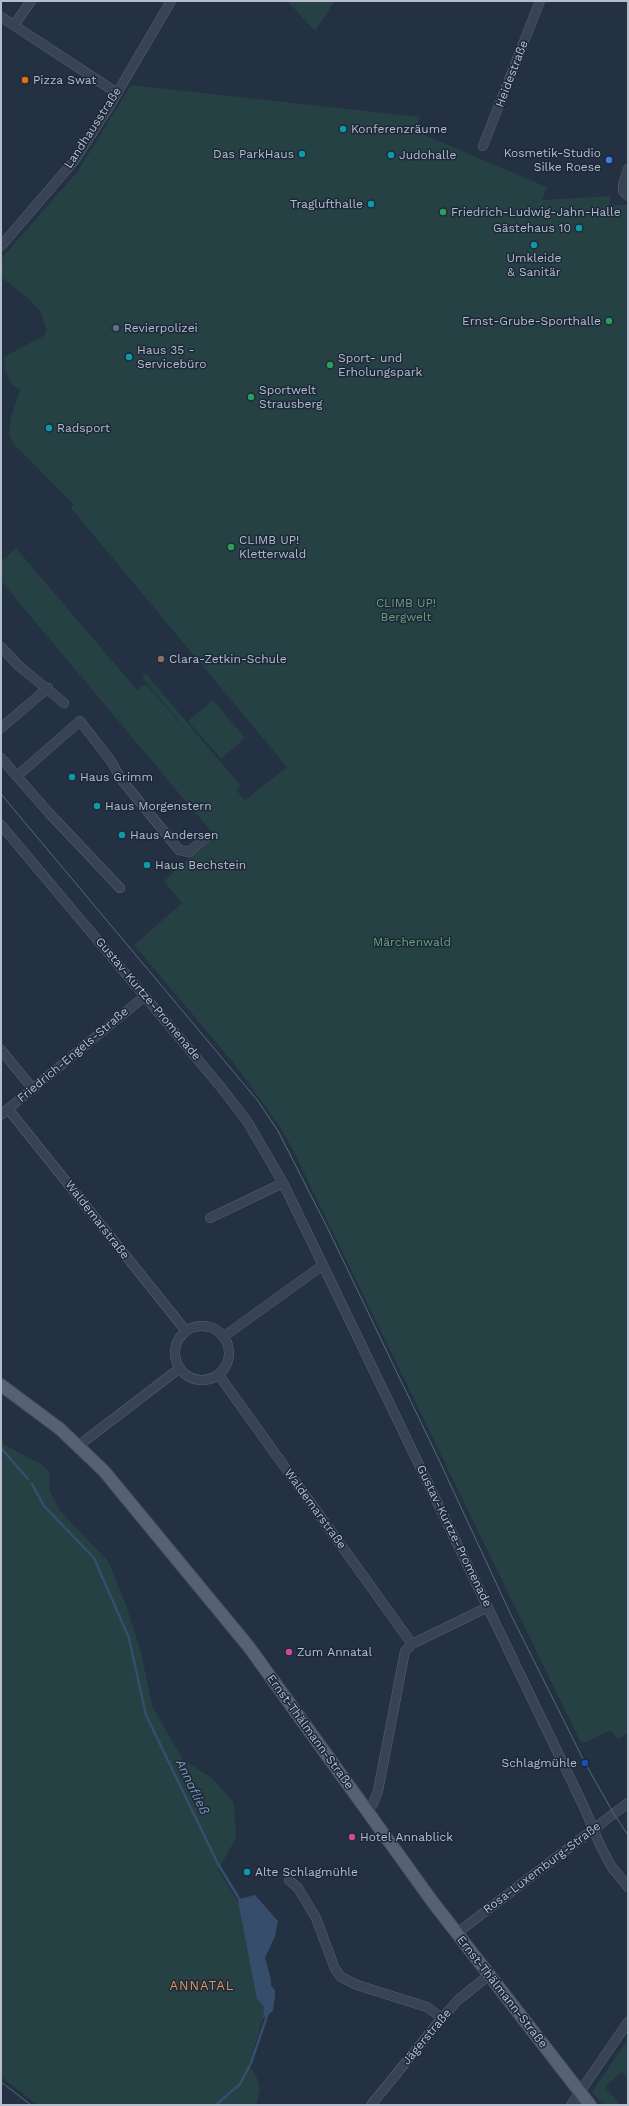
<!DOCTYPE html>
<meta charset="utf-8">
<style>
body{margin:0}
#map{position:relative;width:629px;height:2106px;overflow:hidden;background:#233143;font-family:"Work Sans",sans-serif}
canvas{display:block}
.frame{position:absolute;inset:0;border:2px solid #b5becd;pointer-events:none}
</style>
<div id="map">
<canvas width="629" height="2106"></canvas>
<div class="frame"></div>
</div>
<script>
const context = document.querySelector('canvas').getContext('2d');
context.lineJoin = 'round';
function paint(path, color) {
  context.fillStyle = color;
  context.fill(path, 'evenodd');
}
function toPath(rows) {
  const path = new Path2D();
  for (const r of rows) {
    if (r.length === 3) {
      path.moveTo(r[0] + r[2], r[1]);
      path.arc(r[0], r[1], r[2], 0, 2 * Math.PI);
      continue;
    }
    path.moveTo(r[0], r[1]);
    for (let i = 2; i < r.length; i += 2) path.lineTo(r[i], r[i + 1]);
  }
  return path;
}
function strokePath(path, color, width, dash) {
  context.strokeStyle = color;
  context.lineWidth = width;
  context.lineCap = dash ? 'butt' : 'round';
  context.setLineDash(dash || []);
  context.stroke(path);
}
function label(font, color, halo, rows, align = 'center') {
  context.font = font + ' "Work Sans",sans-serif';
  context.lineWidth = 3;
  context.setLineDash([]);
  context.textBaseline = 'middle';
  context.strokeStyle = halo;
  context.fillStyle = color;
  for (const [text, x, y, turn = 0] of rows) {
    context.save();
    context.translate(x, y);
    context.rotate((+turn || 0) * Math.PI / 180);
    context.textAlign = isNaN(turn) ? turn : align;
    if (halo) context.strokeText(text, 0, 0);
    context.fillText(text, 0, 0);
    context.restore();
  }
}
paint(toPath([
 [287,1,335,1,315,31],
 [131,85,420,117,415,131,547,187,542,200,611,196,609,206,628,204,628,1733,618,1739,610,1730,589,1741,581,1743,292,1148,278,1124,236,1066,134,945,182,903,164,881,214,835,1,581,1,562,16,548,137,690,146,684,199,745,142,677,146,674,241,786,236,790,245,800,287,767,71,508,74,505,13,443,9,433,11,418,20,390,13,386,5,371,4,357,45,335,47,330,40,311,27,297,1,277,1,259,78,171],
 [213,700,245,738,221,759,188,721],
 [1,1443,41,1464,50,1473,49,1490,60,1511,108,1561,126,1605,141,1652,152,1706,183,1760,212,1778,234,1803,236,1838,218,1870,238,1901,264,2006,263,2018,249,2066,256,2075,260,2088,256,2105,38,2105,1,2077],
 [628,2039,628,2077,627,2078,622,2072,605,2087,620,2105,603,2105,592,2092]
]), '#264144');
paint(toPath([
 [255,1895,278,1921,275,1936,265,1958,271,1979,271,1986,275,1990,275,1996,273,2011,263,2018,264,2006,257,1999,238,1901,239,1899]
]), '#364d6c');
strokePath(toPath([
 [1,1448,28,1479],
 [32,1484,44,1506,94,1558,129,1638,146,1715,218,1864,240,1900],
 [216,2105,240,2084,251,2063,268,2013]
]), '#364d6c', 2.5);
const minor = toPath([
 [1,17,117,93],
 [14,25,31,1],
 [483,146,540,1],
 [628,169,623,184,623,191,628,196],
 [1,246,74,161,109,107,171,1],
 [1,647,19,666,64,703],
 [1,728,48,688],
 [1,758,49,813,120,888],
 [17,776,80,721,111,761,121,779,179,850,189,852,205,838],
 [1,825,220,1086,247,1121,283,1183,305,1228,584,1807,600,1845,611,1866,628,1887],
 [1,1050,33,1089],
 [8,1109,186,1331],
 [1,1115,145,996],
 [210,1218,283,1183],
 [202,1353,27],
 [223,1337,323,1265],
 [218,1374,412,1644],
 [78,1446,180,1368],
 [366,1810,373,1804,378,1791,405,1651,412,1644,488,1607],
 [289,1880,298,1888,316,1918,335,1969,341,1977,357,1985,427,2007,442,2018],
 [457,1933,628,1803],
 [371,2105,442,2018,458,2000,489,1975],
 [571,2105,628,2022]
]);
const major = toPath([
 [1,1385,60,1429,104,1471,249,1647,432,1901,590,2105]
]);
strokePath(minor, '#566170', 10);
strokePath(major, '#424c5c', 14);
strokePath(minor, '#384353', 9);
strokePath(major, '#566273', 12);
strokePath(toPath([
 [1,794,258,1101,278,1131,328,1229,439,1460,511,1615,585,1763,614,1814,628,1835],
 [1,2082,31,2105]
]), '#5a677a', 1);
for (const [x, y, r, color] of [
 [25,80,4,"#e8710a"],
 [343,129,4,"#0f9aa8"],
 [302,154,4,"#0f9aa8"],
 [391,155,4,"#0f9aa8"],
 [609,160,4,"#3f7fe0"],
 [371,204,4,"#0f9aa8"],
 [443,212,4,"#2e9e5b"],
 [579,228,4,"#0f9aa8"],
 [534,245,4,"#0f9aa8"],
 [609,321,4,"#2e9e5b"],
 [116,328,4,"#5c6f8a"],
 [129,357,4,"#0f9aa8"],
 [330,365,4,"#2e9e5b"],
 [251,397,4,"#2e9e5b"],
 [49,428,4,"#0f9aa8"],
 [231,547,4,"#2e9e5b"],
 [161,659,4,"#8d6e63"],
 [72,777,4,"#0f9aa8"],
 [97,806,4,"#0f9aa8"],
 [122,835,4,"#0f9aa8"],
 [147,865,4,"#0f9aa8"],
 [289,1652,4,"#d1479c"],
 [585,1763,4,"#1a4fb4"],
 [352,1837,4,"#d1479c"],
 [247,1872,4,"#0f9aa8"]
]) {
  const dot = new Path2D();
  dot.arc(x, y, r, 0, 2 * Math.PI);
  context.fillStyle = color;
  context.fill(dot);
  strokePath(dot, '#1d2838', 1.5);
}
label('12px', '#b5becd', '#1d2838', [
 ["Heidestraße",512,74,-69],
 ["Landhausstraße",93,128,-57],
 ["Gustav-Kurtze-Promenade",148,999,50],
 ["Friedrich-Engels-Straße",73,1055,-40],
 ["Waldemarstraße",97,1220,52],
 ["Waldemarstraße",315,1509,54],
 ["Gustav-Kurtze-Promenade",454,1536,64],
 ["Ernst-Thälmann-Straße",310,1732,54],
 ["Rosa-Luxemburg-Straße",542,1868,-37],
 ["Ernst-Thälmann-Straße",502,1992,52],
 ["Jägerstraße",427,2037,-50]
]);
label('12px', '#b5becd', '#1d2838', [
 ["Pizza Swat",33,80],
 ["Konferenzräume",351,129],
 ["Kosmetik-Studio",601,153,"right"],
 ["Silke Roese",601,167,"right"],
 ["Das ParkHaus",294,154,"right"],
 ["Judohalle",399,155],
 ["Traglufthalle",363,204,"right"],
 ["Friedrich-Ludwig-Jahn-Halle",451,212],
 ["Gästehaus 10",571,228,"right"],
 ["Umkleide",534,258,"center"],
 ["& Sanitär",534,272,"center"],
 ["Ernst-Grube-Sporthalle",601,321,"right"],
 ["Revierpolizei",124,328],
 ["Haus 35 -",137,350],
 ["Servicebüro",137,364],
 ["Sport- und",338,358],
 ["Erholungspark",338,372],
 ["Sportwelt",259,390],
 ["Strausberg",259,404],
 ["Radsport",57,428],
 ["CLIMB UP!",239,540],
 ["Kletterwald",239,554],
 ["Clara-Zetkin-Schule",169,659],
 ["Haus Grimm",80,777],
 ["Haus Morgenstern",105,806],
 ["Haus Andersen",130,835],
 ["Haus Bechstein",155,865],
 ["Zum Annatal",297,1652],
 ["Schlagmühle",577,1763,"right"],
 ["Hotel Annablick",360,1837],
 ["Alte Schlagmühle",255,1872]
], 'left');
label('12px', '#6aa076', '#1d2838', [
 ["CLIMB UP!",406,603],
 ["Bergwelt",406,617],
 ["Märchenwald",412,942]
]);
label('italic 13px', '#7a95b7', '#1d2838', [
 ["Annafließ",192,1787,64]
]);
context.letterSpacing = '1px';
label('13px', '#e0955d', '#1d2838', [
 ["ANNATAL",202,1986]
]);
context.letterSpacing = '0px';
</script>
